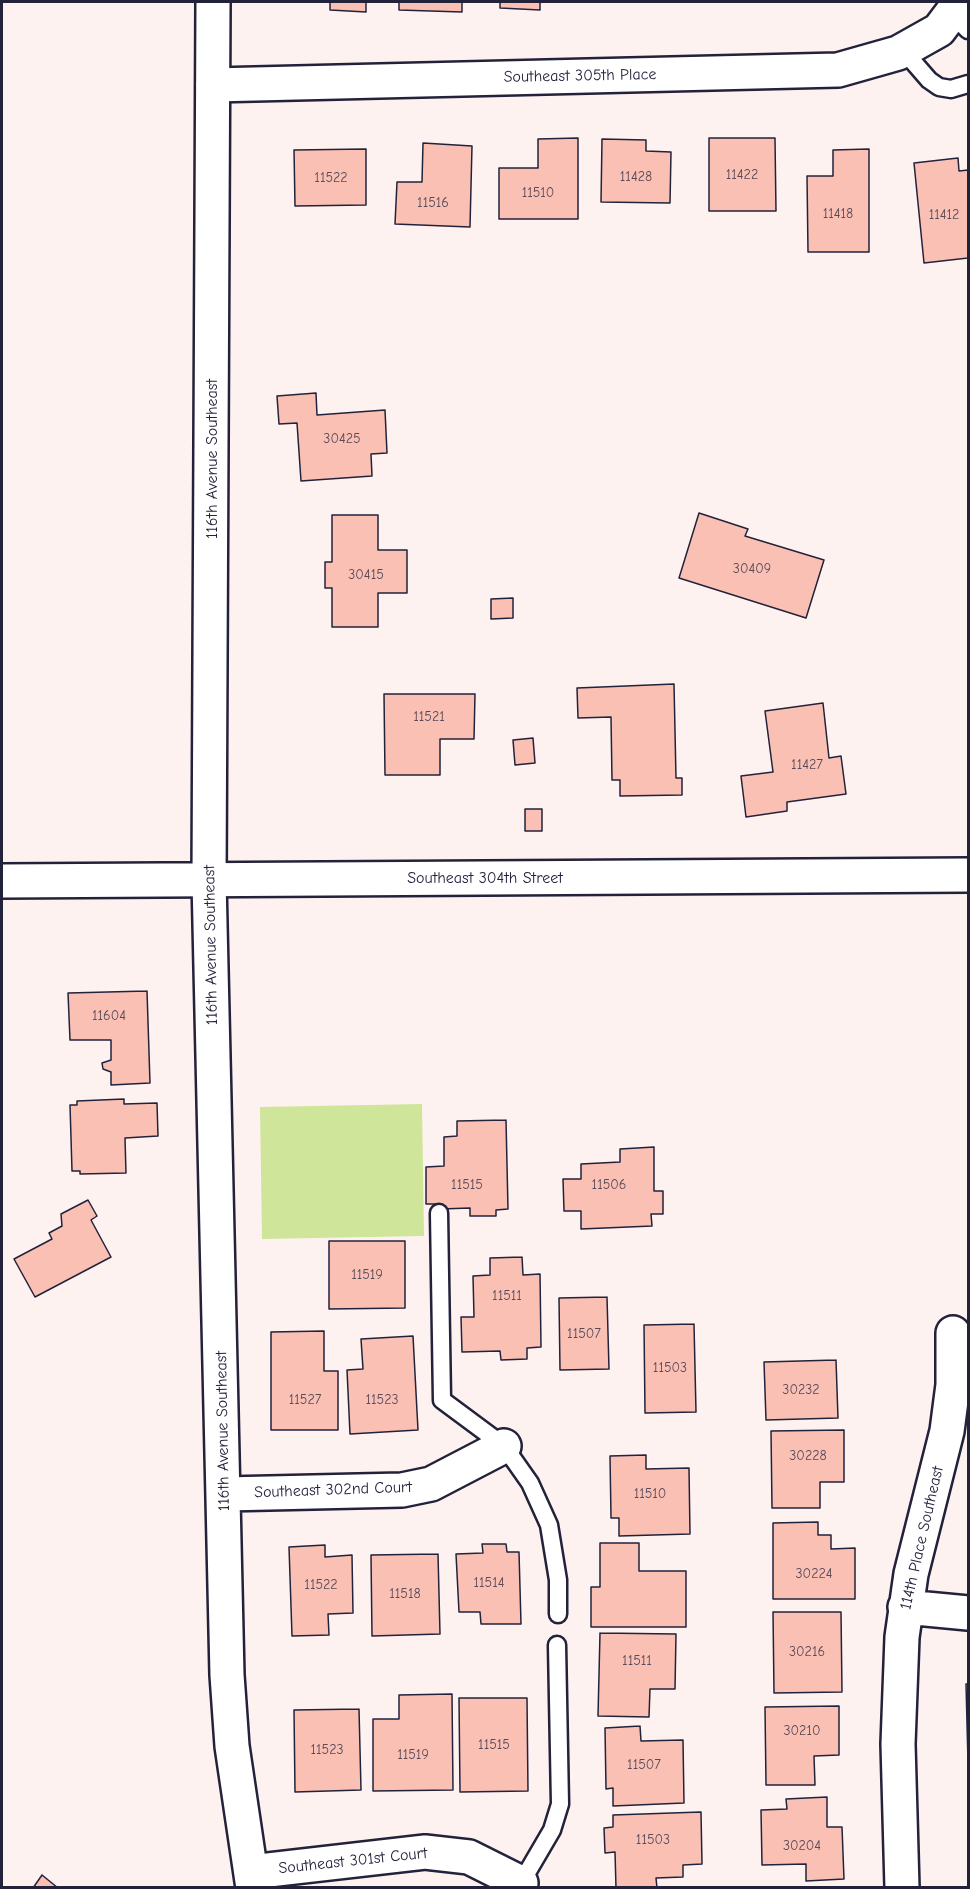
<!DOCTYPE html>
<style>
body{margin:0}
#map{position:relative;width:970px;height:1889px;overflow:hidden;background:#fef2f0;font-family:"Comic Neue",sans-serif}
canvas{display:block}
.frame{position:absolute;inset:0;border:3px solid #22223b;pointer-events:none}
</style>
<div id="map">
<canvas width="970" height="1889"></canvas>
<div class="frame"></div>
</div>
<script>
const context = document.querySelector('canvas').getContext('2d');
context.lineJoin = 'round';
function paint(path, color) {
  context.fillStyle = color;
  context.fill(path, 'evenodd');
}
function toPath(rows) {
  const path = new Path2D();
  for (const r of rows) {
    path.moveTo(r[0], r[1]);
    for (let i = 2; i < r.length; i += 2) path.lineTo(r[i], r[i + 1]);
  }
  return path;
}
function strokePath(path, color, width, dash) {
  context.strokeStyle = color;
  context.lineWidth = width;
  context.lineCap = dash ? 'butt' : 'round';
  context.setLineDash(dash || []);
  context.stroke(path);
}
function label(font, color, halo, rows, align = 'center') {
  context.font = font + ' "Comic Neue",sans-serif';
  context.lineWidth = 4.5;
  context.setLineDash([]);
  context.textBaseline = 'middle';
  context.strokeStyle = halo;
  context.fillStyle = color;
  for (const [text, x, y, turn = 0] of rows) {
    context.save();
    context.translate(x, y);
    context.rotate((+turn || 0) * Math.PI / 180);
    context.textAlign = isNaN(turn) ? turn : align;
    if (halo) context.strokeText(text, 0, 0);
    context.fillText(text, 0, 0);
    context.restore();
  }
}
paint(toPath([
 [422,1104,424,1236,262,1239,260,1107]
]), '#cfe59a');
const building = toPath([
 [330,2,366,2,366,12,330,10,330,2],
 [399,2,462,2,462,12,399,10,399,2],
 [500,2,540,2,540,10,500,8,500,2],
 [578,138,578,219,499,219,499,168,538,168,538,139,578,138],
 [709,138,775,138,776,211,709,211,709,138],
 [602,139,646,140,646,151,671,152,670,203,601,202,602,139],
 [423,143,472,146,470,227,395,224,397,182,422,182,423,143],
 [366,149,366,205,295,206,294,150,366,149],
 [869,149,869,252,808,252,807,176,833,176,833,150,869,149],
 [958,158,959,171,968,170,968,258,924,263,914,163,958,158],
 [316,393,317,415,385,410,387,453,371,454,372,476,301,481,297,423,279,424,277,396,316,393],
 [699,513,748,529,745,536,824,560,806,618,679,578,699,513],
 [332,515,378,515,378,550,407,550,407,593,378,593,378,627,332,627,332,588,325,588,325,562,332,562,332,515],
 [513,598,513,618,491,619,491,599,513,598],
 [674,684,676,778,682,778,682,795,620,796,620,780,612,780,611,717,578,718,577,688,674,684],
 [384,694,475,694,474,739,440,739,440,775,385,775,384,694],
 [823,703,829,758,841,756,846,794,787,802,787,811,746,817,741,776,773,772,765,711,823,703],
 [533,738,535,763,515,765,513,740,533,738],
 [525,809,542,809,542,831,525,831,525,809],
 [147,991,150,1083,111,1085,111,1072,103,1069,102,1063,111,1060,111,1040,70,1040,68,993,147,991],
 [124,1099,124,1104,157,1103,158,1136,125,1138,126,1173,80,1174,80,1171,72,1171,70,1105,77,1105,77,1101,124,1099],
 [506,1120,508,1209,496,1210,496,1216,470,1216,470,1208,441,1209,441,1204,426,1204,426,1167,444,1166,444,1137,457,1136,457,1121,506,1120],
 [654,1147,654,1191,663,1191,663,1214,651,1214,652,1226,581,1229,581,1211,564,1211,563,1179,581,1179,581,1164,620,1162,620,1149,654,1147],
 [88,1200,97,1216,91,1220,111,1257,35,1297,14,1259,52,1239,49,1233,62,1226,61,1214,88,1200],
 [329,1241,405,1241,405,1308,329,1309,329,1241],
 [522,1257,523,1275,540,1274,541,1347,527,1348,527,1359,501,1360,500,1351,462,1352,461,1317,474,1317,473,1276,490,1275,490,1258,522,1257],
 [607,1297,609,1369,560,1370,559,1298,607,1297],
 [694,1324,696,1412,645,1413,644,1325,694,1324],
 [324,1331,324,1371,338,1371,338,1430,271,1430,271,1332,324,1331],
 [413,1336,418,1430,350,1434,347,1370,363,1369,361,1339,413,1336],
 [836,1360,838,1418,766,1420,764,1362,836,1360],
 [844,1430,844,1482,820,1482,820,1508,772,1508,771,1431,844,1430],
 [646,1455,646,1469,689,1468,690,1534,619,1536,619,1518,611,1518,610,1456,646,1455],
 [818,1522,818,1535,831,1535,831,1549,855,1548,855,1599,773,1599,773,1523,818,1522],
 [600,1543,639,1543,639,1571,686,1571,686,1627,591,1627,591,1587,600,1587,600,1543],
 [482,1544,506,1544,507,1552,519,1552,521,1624,481,1624,480,1612,459,1612,456,1554,483,1553,482,1544],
 [325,1545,325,1557,352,1555,353,1613,328,1614,329,1635,292,1636,289,1547,325,1545],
 [438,1554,440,1634,372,1636,371,1555,438,1554],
 [773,1612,841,1612,842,1692,774,1693,773,1612],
 [600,1633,676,1634,675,1689,650,1689,649,1717,598,1716,600,1633],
 [966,1684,968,1684,968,1763,966,1684],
 [452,1694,453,1790,373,1791,373,1719,399,1719,399,1695,452,1694],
 [459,1698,527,1698,528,1791,460,1792,459,1698],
 [839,1706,839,1755,814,1756,815,1785,766,1785,765,1707,839,1706],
 [359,1709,361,1790,295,1792,294,1710,359,1709],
 [640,1726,641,1741,683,1740,684,1803,613,1806,613,1788,606,1789,605,1728,640,1726],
 [827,1797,827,1827,842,1827,844,1879,806,1881,806,1864,762,1865,761,1810,787,1809,786,1799,827,1797],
 [701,1812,702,1864,683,1865,683,1877,656,1878,657,1888,616,1888,615,1852,605,1853,604,1828,613,1827,613,1815,701,1812],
 [42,1875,58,1888,33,1888,42,1875]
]);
paint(building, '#fac0b4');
strokePath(building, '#22223b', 1.5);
const service = toPath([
 [951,13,968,30],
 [903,50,929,80,939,87,951,89,968,84],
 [439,1213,442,1400,504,1446,530,1483,549,1525,558,1580,558,1614],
 [522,1888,521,1883,552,1830,560,1804,557,1645]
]);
const minor = toPath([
 [213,85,838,70,898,53,939,30,960,2],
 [209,880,227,1675,232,1746,253,1888],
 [225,1494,402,1490,431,1484,504,1446],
 [905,1607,968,1613],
 [251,1872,425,1852,469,1857,521,1883],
 [902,1888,898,1744,902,1637,911,1574,947,1431,953,1385,953,1333]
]);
const tertiary = toPath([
 [209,880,213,2],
 [2,881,968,875]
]);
strokePath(service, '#22223b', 21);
strokePath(minor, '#22223b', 38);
strokePath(tertiary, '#22223b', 38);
strokePath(service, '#fff', 16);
strokePath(minor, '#fff', 33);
strokePath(tertiary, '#fff', 33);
label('14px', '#584a59', null, [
 ["11422",742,175],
 ["11428",636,177],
 ["11522",331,178],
 ["11510",538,193],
 ["11516",433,203],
 ["11418",838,214],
 ["11412",944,215],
 ["30425",342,439],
 ["30409",752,569],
 ["30415",366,575],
 ["11521",429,717],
 ["11427",807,765],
 ["11604",109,1016],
 ["11515",467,1185],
 ["11506",609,1185],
 ["11519",367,1275],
 ["11511",507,1296],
 ["11507",584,1334],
 ["11503",670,1368],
 ["30232",801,1390],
 ["11527",305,1400],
 ["11523",382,1400],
 ["30228",808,1456],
 ["11510",650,1494],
 ["30224",814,1574],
 ["11514",489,1583],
 ["11522",321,1585],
 ["11518",405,1594],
 ["30216",807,1652],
 ["11511",637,1661],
 ["30210",802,1731],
 ["11515",494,1745],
 ["11523",327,1750],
 ["11519",413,1755],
 ["11507",644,1765],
 ["11503",653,1840],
 ["30204",802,1846]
]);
label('16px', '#22223b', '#fff', [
 ["Southeast 305th Place",580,76,-1],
 ["116th Avenue Southeast",212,459,-90],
 ["Southeast 304th Street",485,878],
 ["116th Avenue Southeast",211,945,-91],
 ["116th Avenue Southeast",223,1431,-91],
 ["Southeast 302nd Court",333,1490,-2],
 ["114th Place Southeast",922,1538,-77],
 ["Southeast 301st Court",353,1861,-6]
]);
</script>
